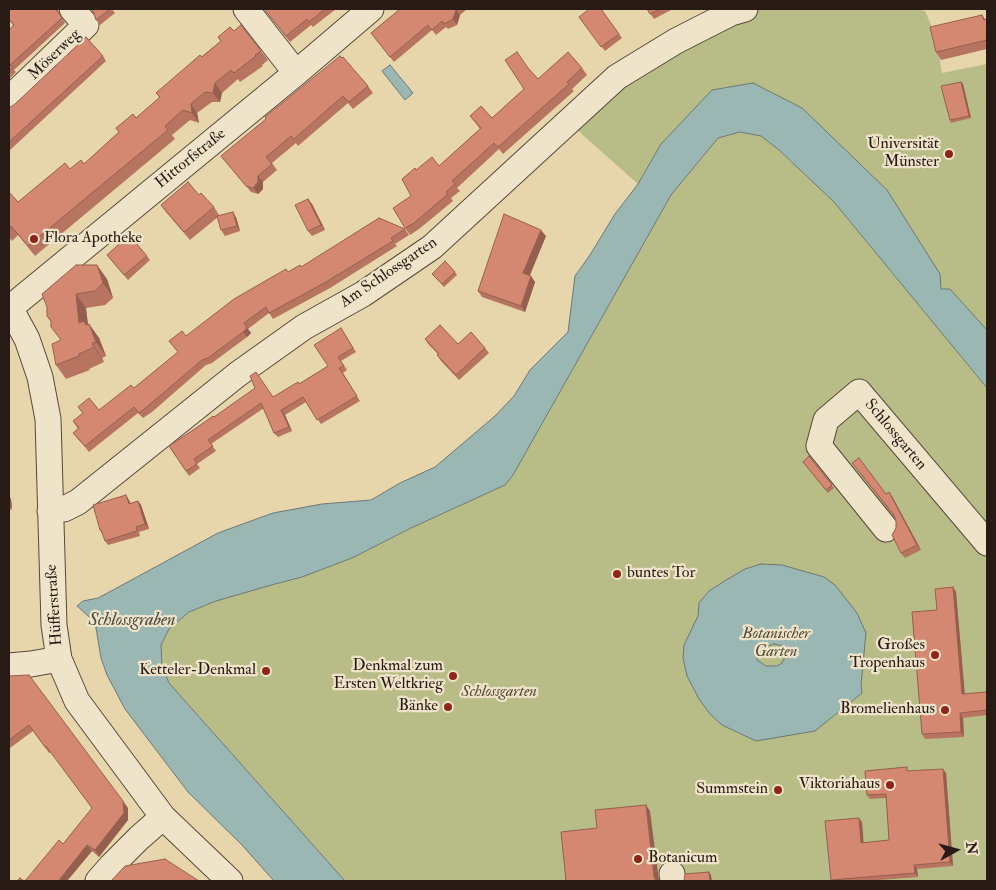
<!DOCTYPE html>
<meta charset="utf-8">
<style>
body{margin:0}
#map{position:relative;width:996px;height:890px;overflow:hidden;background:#e7d6ac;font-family:"IM FELL Double Pica",serif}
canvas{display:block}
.frame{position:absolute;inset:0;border:10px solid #281a15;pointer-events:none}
.north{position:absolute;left:931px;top:825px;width:50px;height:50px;-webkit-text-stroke:4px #efe4c9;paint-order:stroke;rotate:83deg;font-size:14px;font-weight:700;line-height:20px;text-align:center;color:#281a15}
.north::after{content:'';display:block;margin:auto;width:18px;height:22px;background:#281a15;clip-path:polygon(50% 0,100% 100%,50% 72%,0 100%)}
</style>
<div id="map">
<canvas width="996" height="890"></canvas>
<div class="frame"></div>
<div class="north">N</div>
</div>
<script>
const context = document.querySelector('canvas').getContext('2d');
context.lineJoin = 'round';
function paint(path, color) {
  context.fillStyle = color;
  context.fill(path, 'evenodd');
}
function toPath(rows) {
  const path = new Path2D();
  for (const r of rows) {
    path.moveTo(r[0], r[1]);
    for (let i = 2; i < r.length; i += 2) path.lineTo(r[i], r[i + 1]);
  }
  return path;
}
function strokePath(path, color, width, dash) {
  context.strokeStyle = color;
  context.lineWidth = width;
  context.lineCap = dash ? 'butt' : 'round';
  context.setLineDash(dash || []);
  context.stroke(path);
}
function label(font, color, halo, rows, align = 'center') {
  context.font = font + ' "IM FELL Double Pica",serif';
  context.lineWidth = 4.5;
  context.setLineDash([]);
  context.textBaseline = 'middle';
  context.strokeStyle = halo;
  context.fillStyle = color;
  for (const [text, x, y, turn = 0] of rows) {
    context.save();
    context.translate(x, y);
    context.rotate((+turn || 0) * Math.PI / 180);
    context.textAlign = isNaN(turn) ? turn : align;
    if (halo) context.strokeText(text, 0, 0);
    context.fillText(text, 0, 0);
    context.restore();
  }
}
paint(toPath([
 [756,9,916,9,925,11,935,34,942,73,987,64,987,330,940,289,818,125,802,108,753,83,661,144,638,184,576,129,620,86],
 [740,132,761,136,779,150,834,202,987,388,987,881,345,881,169,683,162,667,161,645,169,629,189,612,216,601,275,584,302,577,352,558,411,528,505,485,513,475,671,195,718,138]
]), '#b8bd88');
const water = toPath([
 [390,65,413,93,405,100,382,71,390,65],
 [753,83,802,108,887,190,940,274,941,289,950,289,987,330,987,388,834,202,779,150,761,136,740,132,718,138,671,195,513,475,505,485,411,528,352,558,302,577,275,584,216,601,189,612,169,629,161,645,162,667,169,683,345,881,274,881,242,845,188,792,125,709,107,675,101,658,95,622,77,606,83,601,98,598,113,590,218,533,273,513,322,504,371,500,400,483,435,467,495,416,514,396,530,370,568,332,575,276,590,255,615,214,638,184,661,144,712,90,753,83],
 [761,564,782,565,824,577,835,585,857,613,866,633,861,685,862,693,815,731,756,741,722,725,710,714,699,699,687,676,683,658,684,645,698,616,699,603,709,591,726,580,745,569,761,564],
 [774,644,783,646,786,655,782,663,777,666,766,666,757,660,757,654,768,646,774,644]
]);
paint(water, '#9ab7b4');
strokePath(water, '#6c7874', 1);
const minor = toPath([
 [246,9,296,73],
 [9,99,86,25,72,9],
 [9,306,27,339,40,377,48,419,54,625,59,659,77,701,163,817,230,881],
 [10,308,296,73,371,9],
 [50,511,64,509,78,502,238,374,304,327,363,294,432,247,617,77,676,41,731,13,745,9],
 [886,529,819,446,826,420,859,392,987,543],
 [9,666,31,664,59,659],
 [672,874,673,881],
 [98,881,111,866,139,838,163,817]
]);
strokePath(minor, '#58493b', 27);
strokePath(minor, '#efe4c9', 25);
paint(toPath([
 [9,9,58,9,58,12,65,23,14,70,16,72,9,79,9,30,13,25,9,20],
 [91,9,112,9,115,13,100,25,96,20,94,12],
 [264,9,336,9,313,27,311,25,290,42],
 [400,9,466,9,466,10,460,15,457,25,448,29,446,27,436,35,432,30,394,62,371,33],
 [601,9,622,38,605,51,579,17],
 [647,9,673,9,654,19],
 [982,15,986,20,987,19,987,49,941,60,936,52],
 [234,31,261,51,268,60,262,65,263,66,240,82,238,79,222,93,220,102,212,102,197,113,199,123,190,120,172,135,175,139,35,256,18,235,12,241,9,237,9,192,18,202,70,169,84,164,119,132,116,128,136,118,160,98,156,93,221,41,218,37],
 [103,56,106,61,9,151,9,108],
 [582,68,587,75,572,89,574,91,503,154,499,149,457,188,460,191,451,198,453,201,419,229,410,235,405,228,416,170,439,166,480,129,470,116,492,118,524,89,529,69,538,79],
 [961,82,963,84,971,118,951,123,950,120],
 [368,86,373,93,353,109,348,103,298,146,296,143,272,163,277,170,263,182,263,189,258,194,251,192,221,156,266,119],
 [199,195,214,207,219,215,236,217,240,231,225,236,221,230,218,217,190,240,166,212,161,205],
 [308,199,312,204,325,230,312,236,308,231],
 [405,229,409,235,395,244,397,246,330,288,273,319,269,313,248,329,251,333,247,337,212,363,206,365,152,412,143,418,138,413,89,452,73,433,78,429,73,421,83,413,78,407,99,410,134,388,178,352,169,341,186,336,288,272],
 [546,236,529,276,535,282,525,312,482,297,478,291],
 [107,255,147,256,150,260,128,280],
 [455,272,457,275,444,287,432,274],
 [107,279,113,298,105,305,86,308,88,324,89,324,99,338,106,356,102,358,104,362,89,369,90,370,66,379,56,365,61,340,51,322,47,316,47,307],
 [341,328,356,352,341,361,347,370,343,373,360,401,321,424,306,402,285,415,292,431,278,437,274,433,264,408,211,444,216,451,197,464,200,468,189,476,169,446,214,417,274,397,299,384,328,366],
 [425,339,485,348,489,353,459,380,441,361,437,355,438,354,429,345],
 [809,456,834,488,828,493,803,462],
 [852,463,886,494,889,492,893,498,921,550,905,558,901,553,896,528,896,521,894,517],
 [9,496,11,499,12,509,9,511],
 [129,500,130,503,138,501,141,505,149,529,139,532,140,536,108,545,105,541,103,535,100,530],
 [953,587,956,592,965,694,987,692,987,715,963,718,964,737,925,739,922,734,937,610],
 [9,676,128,808,128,820,99,857,92,851,67,881,25,881,63,844,92,808,51,752,49,753,33,731,10,748,9,746],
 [909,771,946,773,953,866,917,869,918,877,866,881,833,881,831,880,862,822,863,843,889,840,886,798,870,799,867,795]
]), '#b77561');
paint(toPath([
 [456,10,460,15,457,25,453,19],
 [961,82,963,84,971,118,969,116],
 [215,83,222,93,220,102,213,93],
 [191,104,197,113,199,123,192,113],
 [258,176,263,182,263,189,258,194,253,188],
 [308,199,312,204,325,230,321,225],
 [233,212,236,217,240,231,237,226],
 [541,230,546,236,528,280,523,273],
 [97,265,107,279,113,298,103,283],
 [531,276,535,282,525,312,521,306],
 [76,294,86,308,88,326,89,324,99,338,106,356,96,342,79,323],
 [247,328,251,333,247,337,243,332],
 [92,343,102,358,104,362,94,347],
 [281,410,285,415,292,431,289,427],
 [889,492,893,498,921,550,917,545],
 [126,495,129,500,132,508,129,504],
 [9,496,11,499,12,509,9,505],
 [138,501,141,505,149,529,145,524],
 [953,587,956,592,965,699,962,694],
 [960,713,963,718,964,737,961,732],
 [943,769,946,773,953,866,950,862],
 [123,801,128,808,128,820,99,857,95,850],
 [646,805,650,811,659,881,656,881,654,877],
 [859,818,862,822,864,847,861,843],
 [87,845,92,851,67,881,60,881,60,879],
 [914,865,917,869,918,877,915,873],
 [709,872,711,875,712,881,710,881]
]), '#955f4f');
const building = toPath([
 [9,9,56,9,62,18,10,65,13,67,9,71,9,30,14,25,9,19,9,9],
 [92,9,110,9,96,20,93,11,92,9],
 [264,9,325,9,309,22,307,19,286,36,264,9],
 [400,9,458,9,456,10,453,19,444,24,442,21,432,30,428,25,390,57,371,33,400,9],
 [589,9,601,9,619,34,601,47,579,17,589,9],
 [647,9,660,9,650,14,647,9],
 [982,15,984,20,987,19,987,40,936,52,930,27,982,15],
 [241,25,261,51,255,55,256,56,234,73,231,70,215,83,213,93,205,92,191,104,192,113,183,110,165,126,168,130,28,246,11,226,9,228,9,192,18,202,65,163,70,169,81,160,84,164,119,132,116,128,133,114,136,118,160,97,156,93,200,55,202,57,221,41,218,37,230,27,234,31,241,25],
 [86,37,103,56,9,142,9,108,15,104,86,37],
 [517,52,528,68,538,79,568,52,582,68,567,82,569,84,498,147,494,143,452,181,455,184,446,192,448,194,414,223,405,228,393,208,411,196,402,179,415,168,416,170,432,157,439,166,481,128,470,116,481,106,492,118,524,89,505,60,517,52],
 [340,56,342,58,343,57,368,86,349,102,343,96,294,139,291,136,266,157,272,164,258,176,258,182,253,188,246,186,221,156,266,119,265,117,340,56],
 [961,82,969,116,950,120,941,86,961,82],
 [188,182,199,195,201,193,214,207,184,232,161,205,188,182],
 [308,199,321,225,308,231,295,205,308,199],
 [233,212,237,226,221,230,217,216,233,212],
 [504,214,541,230,523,273,531,276,521,306,478,291,504,214],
 [379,218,405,229,391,238,393,241,326,282,269,313,266,307,244,323,247,328,243,332,208,358,202,360,148,406,139,413,134,407,85,446,73,433,79,428,73,421,83,413,78,407,89,398,99,410,131,385,134,388,178,352,169,341,182,331,186,336,234,299,286,269,288,272,300,265,301,267,379,218],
 [129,235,147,256,124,275,107,255,129,235],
 [445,261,455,272,442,284,432,274,445,261],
 [76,265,97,265,103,283,95,291,76,294,79,323,84,321,86,325,89,324,96,342,92,343,94,347,79,354,79,356,56,365,52,344,61,340,51,327,51,321,47,316,47,307,42,294,76,265],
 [440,325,458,344,471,332,485,348,456,375,437,355,439,354,425,339,440,325],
 [341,328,353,348,338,357,344,366,339,368,357,396,317,420,303,397,281,410,289,427,274,433,261,403,208,440,213,446,194,459,197,464,186,471,169,446,199,426,213,416,214,417,255,388,250,376,256,372,273,397,298,382,299,384,328,366,314,345,341,328],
 [809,456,832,485,826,490,803,462,809,456],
 [859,458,886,494,889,492,917,545,901,553,892,535,896,528,896,521,894,515,852,463,859,458],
 [126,495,129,504,138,501,145,524,136,527,137,531,105,541,101,530,100,530,93,505,126,495],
 [953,587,962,694,987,692,987,710,960,713,961,732,922,734,912,612,937,610,935,589,953,587],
 [29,675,123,801,124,813,95,850,87,845,60,879,60,881,25,881,59,840,63,844,92,808,46,746,45,747,29,725,9,740,9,676,29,675],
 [907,767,907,771,943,769,950,862,914,865,915,873,831,880,825,821,859,818,861,843,889,840,886,794,867,795,865,771,907,767],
 [646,805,654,877,656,881,566,881,561,832,597,828,595,810,646,805],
 [165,859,199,881,111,881,125,866,165,859],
 [709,872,710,881,684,881,685,874,709,872],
 [20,878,24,881,17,881,20,878]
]);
paint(building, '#d58871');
strokePath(building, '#955f4f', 1);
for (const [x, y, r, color] of [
 [949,154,5,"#8f2418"],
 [34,239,5,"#8f2418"],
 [617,574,5,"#8f2418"],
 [935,655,5,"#8f2418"],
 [266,671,5,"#8f2418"],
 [453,676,5,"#8f2418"],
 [448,707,5,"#8f2418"],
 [945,710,5,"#8f2418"],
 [890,785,5,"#8f2418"],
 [778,790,5,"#8f2418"],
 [638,859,5,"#8f2418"]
]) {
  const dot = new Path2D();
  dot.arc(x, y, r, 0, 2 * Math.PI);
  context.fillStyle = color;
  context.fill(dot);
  strokePath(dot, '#efe4c9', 2);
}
label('16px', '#281a15', '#efe4c9', [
 ["Möserweg",55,55,-44],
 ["Hittorfstraße",191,159,-39],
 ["Am Schlossgarten",389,273,-34],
 ["Schlossgarten",895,435,50],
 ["Hüfferstraße",55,605,-94]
]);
label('16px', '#281a15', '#efe4c9', [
 ["Universität",939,145],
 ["Münster",939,163],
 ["Flora Apotheke",44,239,"left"],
 ["buntes Tor",627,574,"left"],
 ["Großes",925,646],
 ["Tropenhaus",925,664],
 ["Denkmal zum",443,667],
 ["Ersten Weltkrieg",443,685],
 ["Ketteler-Denkmal",256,671],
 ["Bänke",438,707],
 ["Bromelienhaus",935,710],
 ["Viktoriahaus",880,785],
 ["Summstein",768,790],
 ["Botanicum",648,859,"left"]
], 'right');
label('italic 16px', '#534b38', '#efe4c9', [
 ["Botanischer",776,635],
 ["Garten",776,653],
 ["Schlossgarten",499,693]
]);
label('italic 18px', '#4a4945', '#efe4c9', [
 ["Schlossgraben",132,621]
]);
</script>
